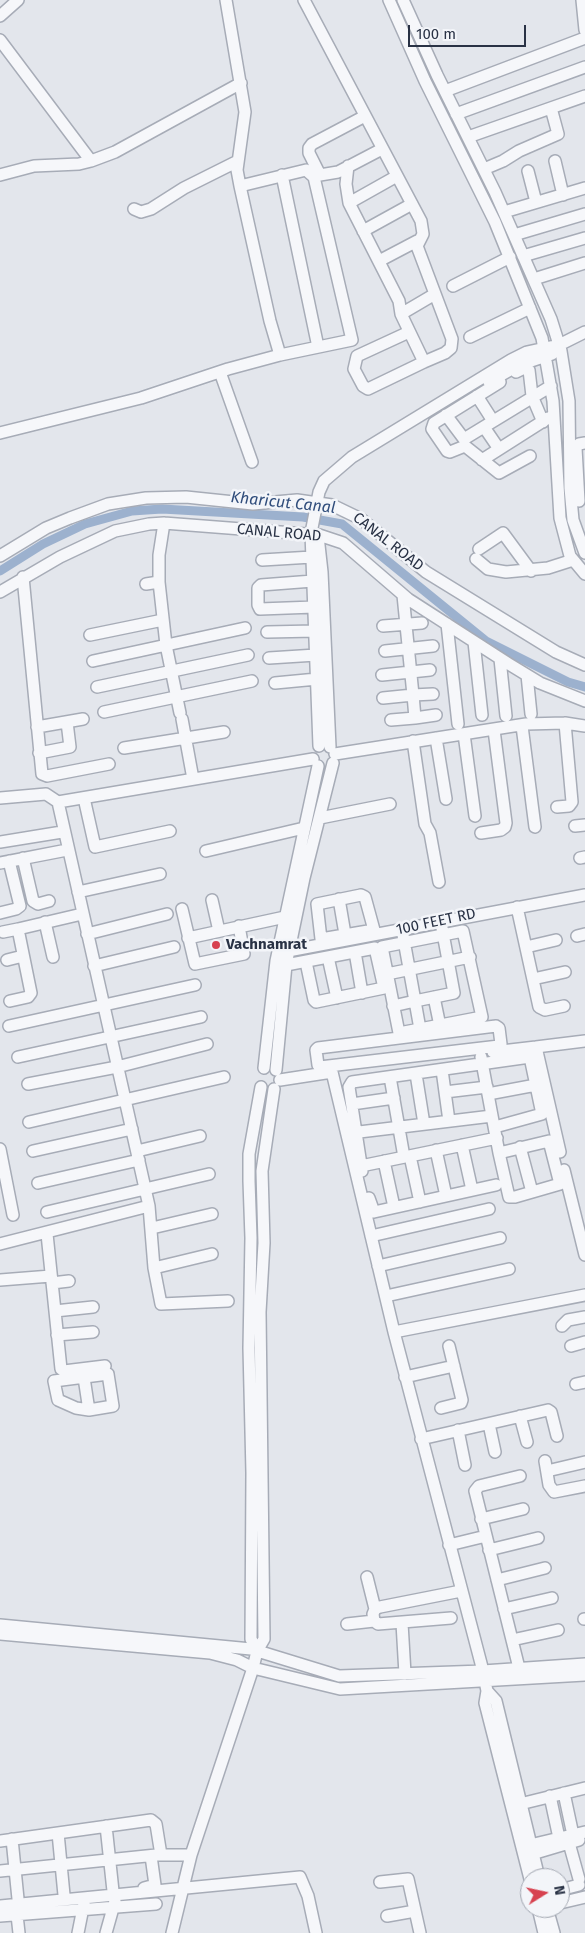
<!DOCTYPE html>
<style>
body{margin:0}
#map{position:relative;width:585px;height:1933px;overflow:hidden;background:#e3e6ec;font-family:"Fira Sans",sans-serif}
canvas{display:block}
.north{position:absolute;left:520px;top:1868px;width:50px;height:50px;box-sizing:border-box;background:#f3f5f9;border:1px solid #a2a7b1;border-radius:50%;rotate:80deg;font-size:14px;font-weight:700;line-height:20px;text-align:center;color:#293245}
.north::after{content:'';display:block;margin:auto;width:18px;height:22px;background:#d74250;clip-path:polygon(50% 0,100% 100%,50% 72%,0 100%)}
.scale{position:absolute;left:408px;top:25px;width:118px;height:22px;box-sizing:border-box;border:2px solid #293245;border-top:0;padding-left:6px;font-size:15px;line-height:18px;white-space:nowrap;color:#293245;-webkit-text-stroke:4px #f3f5f9;paint-order:stroke}
</style>
<div id="map">
<canvas width="585" height="1933"></canvas>
<div class="north">N</div>
<div class="scale">100 m</div>
</div>
<script>
const context = document.querySelector('canvas').getContext('2d');
context.lineJoin = 'round';
function toPath(rows) {
  const path = new Path2D();
  for (const r of rows) {
    path.moveTo(r[0], r[1]);
    for (let i = 2; i < r.length; i += 2) path.lineTo(r[i], r[i + 1]);
  }
  return path;
}
function strokePath(path, color, width, dash) {
  context.strokeStyle = color;
  context.lineWidth = width;
  context.lineCap = dash ? 'butt' : 'round';
  context.setLineDash(dash || []);
  context.stroke(path);
}
function label(font, color, halo, rows, align = 'center') {
  context.font = font + ' "Fira Sans",sans-serif';
  context.lineWidth = 5;
  context.setLineDash([]);
  context.textBaseline = 'middle';
  context.strokeStyle = halo;
  context.fillStyle = color;
  for (const [text, x, y, turn = 0] of rows) {
    context.save();
    context.translate(x, y);
    context.rotate((+turn || 0) * Math.PI / 180);
    context.textAlign = isNaN(turn) ? turn : align;
    if (halo) context.strokeText(text, 0, 0);
    context.fillText(text, 0, 0);
    context.restore();
  }
}
strokePath(toPath([
 [0,571,43,544,85,524,132,511,162,509,303,517,342,524,486,641,568,682,585,687]
]), '#9cb1ce', 9);
const minor = toPath([
 [226,0,245,112,237,170,240,186,270,321,280,355,352,340,314,177,306,170,240,186],
 [304,0,421,221,423,234,417,246,452,339,451,348,445,353,424,362,401,314,399,301,349,203,397,176],
 [389,0,425,81,495,222,542,338,553,401,560,518,570,556,585,574],
 [403,0,437,75,495,192,551,319,561,351,569,401,570,488,573,520,585,553],
 [582,0,585,30],
 [0,16,18,0],
 [0,40,91,161,115,152,241,83],
 [445,91,585,38],
 [456,114,585,67],
 [365,116,312,144,309,148,309,153,320,175,338,172,382,149],
 [468,137,585,96],
 [555,161,563,195],
 [348,166,346,184,349,203],
 [484,169,503,161,519,151,558,134,551,108],
 [528,171,536,202],
 [0,175,34,166,79,164,91,161],
 [282,175,318,347],
 [134,209,141,212,151,209,184,188,238,161],
 [504,212,585,188],
 [363,231,412,204],
 [514,235,585,214],
 [523,256,585,238],
 [379,261,417,241],
 [534,279,585,263],
 [453,286,510,257],
 [401,314,435,294],
 [409,332,357,356,354,369,363,386,368,389,424,362],
 [470,337,530,308],
 [220,372,252,462],
 [516,372,524,368,529,370,532,396,543,422],
 [489,382,519,365,552,354],
 [500,382,434,423,432,429,447,451,450,452,465,446,499,473,530,456],
 [477,396,493,421],
 [446,415,464,439,551,386],
 [484,427,499,449],
 [0,433,141,398,228,369,280,355],
 [482,460,548,418],
 [579,501,576,448,579,444,585,443],
 [164,523,159,555,159,582,166,645,180,713],
 [318,536,322,572,330,747],
 [479,549,503,533,531,571],
 [0,556,46,528,70,518,108,504,146,498,186,497,253,504,297,500,332,505,361,519,426,572,556,652,585,665],
 [476,559,488,569,506,572,548,568,573,560],
 [262,560,312,557],
 [23,577,42,774,47,776,109,764],
 [313,581,261,585,258,588,258,605,260,609,314,607],
 [146,584,159,582],
 [0,592,60,557,115,531,149,524,164,523,319,535,343,543,408,599,509,664,540,683,585,701],
 [403,595,413,695,433,694],
 [447,624,458,724],
 [383,626,422,623],
 [267,632,315,631],
 [90,635,163,620],
 [474,642,482,715],
 [385,651,433,646],
 [269,658,316,655],
 [500,659,506,716],
 [93,661,245,628],
 [382,675,430,670],
 [527,675,531,714],
 [275,683,317,679],
 [97,687,248,655],
 [383,698,413,695,415,718,436,715],
 [104,712,252,681],
 [182,719,193,779],
 [391,720,415,718],
 [522,726,535,827],
 [37,727,83,719],
 [464,734,475,816],
 [436,738,446,799],
 [413,741,425,824,430,833,439,882],
 [319,746,311,533,319,492,324,481,352,457,511,360,527,352,559,345,585,332],
 [124,748,224,732],
 [39,753,70,747,67,722],
 [335,754,526,724,565,723,585,726],
 [0,798,46,794,58,802],
 [84,798,95,847,170,831],
 [557,807,569,806,572,802,565,723],
 [320,818,390,804],
 [575,826,585,825],
 [481,833,501,830,505,827,506,823,494,730],
 [0,842,62,832],
 [206,851,304,828],
 [23,858,33,901,38,904,49,901],
 [580,858,585,857],
 [0,863,67,850],
 [78,892,160,874],
 [361,895,365,897,374,930,321,939,317,904,361,895],
 [339,899,346,940],
 [212,900,219,931],
 [517,907,539,1007,545,1010,564,1006],
 [182,909,195,964,244,954,239,926],
 [0,913,16,909,20,906,9,861],
 [45,922,53,957],
 [463,931,482,1017,399,1033,382,947,463,931],
 [3,932,18,929],
 [87,934,167,914],
 [403,935,415,1001,454,993,442,928],
 [577,936,585,934],
 [188,938,285,917],
 [526,947,556,940],
 [288,951,585,895],
 [355,952,362,993],
 [328,957,337,998],
 [7,960,23,956],
 [286,965,375,948,384,988,316,1002,314,1000,306,962],
 [94,966,174,947],
 [387,974,470,957],
 [533,979,565,972],
 [434,997,440,1026],
 [10,1001,28,997,31,993,18,929,82,914],
 [393,1006,415,1001,420,1029],
 [9,1026,195,985],
 [496,1026,499,1028,501,1044,499,1046,320,1067,318,1065,316,1050,318,1048,496,1026],
 [493,1052,536,1047],
 [18,1057,201,1017],
 [481,1057,499,1153,509,1197,515,1197,560,1184,549,1141,499,1153],
 [264,1068,276,961,318,766],
 [276,1070,286,965,304,878,333,763],
 [442,1070,449,1121],
 [416,1074,424,1124],
 [390,1077,404,1157],
 [280,1080,332,1072,394,1332,483,1671,487,1691,485,1703,530,1879],
 [28,1084,117,1067,207,1044],
 [445,1092,487,1087],
 [488,1094,536,1085],
 [352,1104,394,1098],
 [29,1122,224,1077],
 [351,1133,492,1116],
 [462,1145,472,1190],
 [520,1147,532,1192],
 [0,1149,13,1215],
 [436,1150,446,1196],
 [33,1151,132,1129],
 [137,1151,200,1136],
 [560,1152,536,1047,585,1041],
 [410,1156,420,1202],
 [384,1161,394,1207],
 [356,1167,497,1138],
 [564,1170,585,1255],
 [362,1171,349,1087,352,1082,530,1057,542,1114,495,1127],
 [38,1183,139,1160],
 [369,1198,374,1212,496,1185],
 [149,1206,154,1268,161,1304,228,1301],
 [47,1212,209,1174],
 [152,1228,212,1214],
 [47,1234,61,1369,64,1371,105,1366],
 [371,1236,489,1209],
 [0,1244,149,1206,58,802,313,759],
 [378,1266,500,1238],
 [154,1268,212,1254],
 [0,1280,51,1276],
 [52,1283,69,1281],
 [386,1296,509,1269],
 [55,1311,93,1307],
 [562,1326,568,1320,585,1317],
 [394,1332,585,1295],
 [57,1335,93,1332],
 [571,1346,585,1342],
 [83,1371,88,1404],
 [108,1374,113,1406,89,1410,76,1408,58,1400,54,1381,108,1374],
 [405,1377,454,1366],
 [576,1384,585,1382],
 [441,1408,461,1403,462,1400,449,1346],
 [520,1416,527,1442],
 [489,1424,495,1452],
 [458,1430,465,1465],
 [421,1439,548,1410,551,1412,557,1436],
 [545,1461,549,1485,554,1492,585,1486],
 [547,1471,585,1462],
 [481,1519,523,1509],
 [449,1545,486,1536],
 [489,1550,538,1538],
 [367,1577,375,1609],
 [497,1580,545,1568],
 [504,1609,552,1598],
 [451,1618,378,1624,374,1621,373,1614,375,1609,380,1607,461,1591],
 [584,1619,585,1619],
 [402,1623,405,1674],
 [347,1624,374,1621],
 [0,1625,251,1649,339,1676,483,1671,585,1664],
 [0,1634,210,1653,237,1660,253,1668,340,1689,585,1675],
 [512,1640,558,1630],
 [257,1651,251,1639,252,1473,249,1348,251,1238,249,1181,249,1154,261,1087],
 [519,1668,475,1491,479,1486,520,1476],
 [487,1691,496,1701,539,1878],
 [564,1793,573,1835],
 [550,1796,559,1838],
 [520,1804,585,1788],
 [106,1826,113,1891],
 [58,1833,64,1895],
 [12,1839,18,1899],
 [0,1841,151,1820,156,1824,161,1855],
 [569,1843,579,1879],
 [530,1845,585,1832],
 [532,1854,579,1840],
 [0,1871,156,1855,191,1855],
 [380,1882,408,1879,420,1933],
 [144,1888,155,1885,151,1856],
 [560,1890,579,1885],
 [560,1903,585,1897],
 [0,1906,300,1877,308,1896,316,1933],
 [538,1908,544,1933],
 [547,1908,554,1933],
 [17,1915,19,1933],
 [0,1916,156,1904],
 [387,1916,415,1911],
 [78,1933,84,1903],
 [106,1933,115,1901],
 [172,1933,191,1855,253,1668,257,1651,264,1639,260,1312,264,1243,262,1171,274,1089]
]);
strokePath(minor, '#a7acb7', 14);
strokePath(minor, '#f6f7fa', 11);
for (const [x, y, r, color] of [
 [216,945,5,"#d74250"]
]) {
  const dot = new Path2D();
  dot.arc(x, y, r, 0, 2 * Math.PI);
  context.fillStyle = color;
  context.fill(dot);
  strokePath(dot, '#f3f5f9', 2);
}
label('15px', '#293245', '#f3f5f9', [
 ["CANAL ROAD",279,533,5],
 ["CANAL ROAD",388,542,38],
 ["100 FEET RD",436,922,-12]
]);
label('bold 15px', '#293245', '#f3f5f9', [
 ["Vachnamrat",226,945]
], 'left');
label('italic 16px', '#314e7c', '#f3f5f9', [
 ["Kharicut Canal",283,503,6]
]);
</script>
